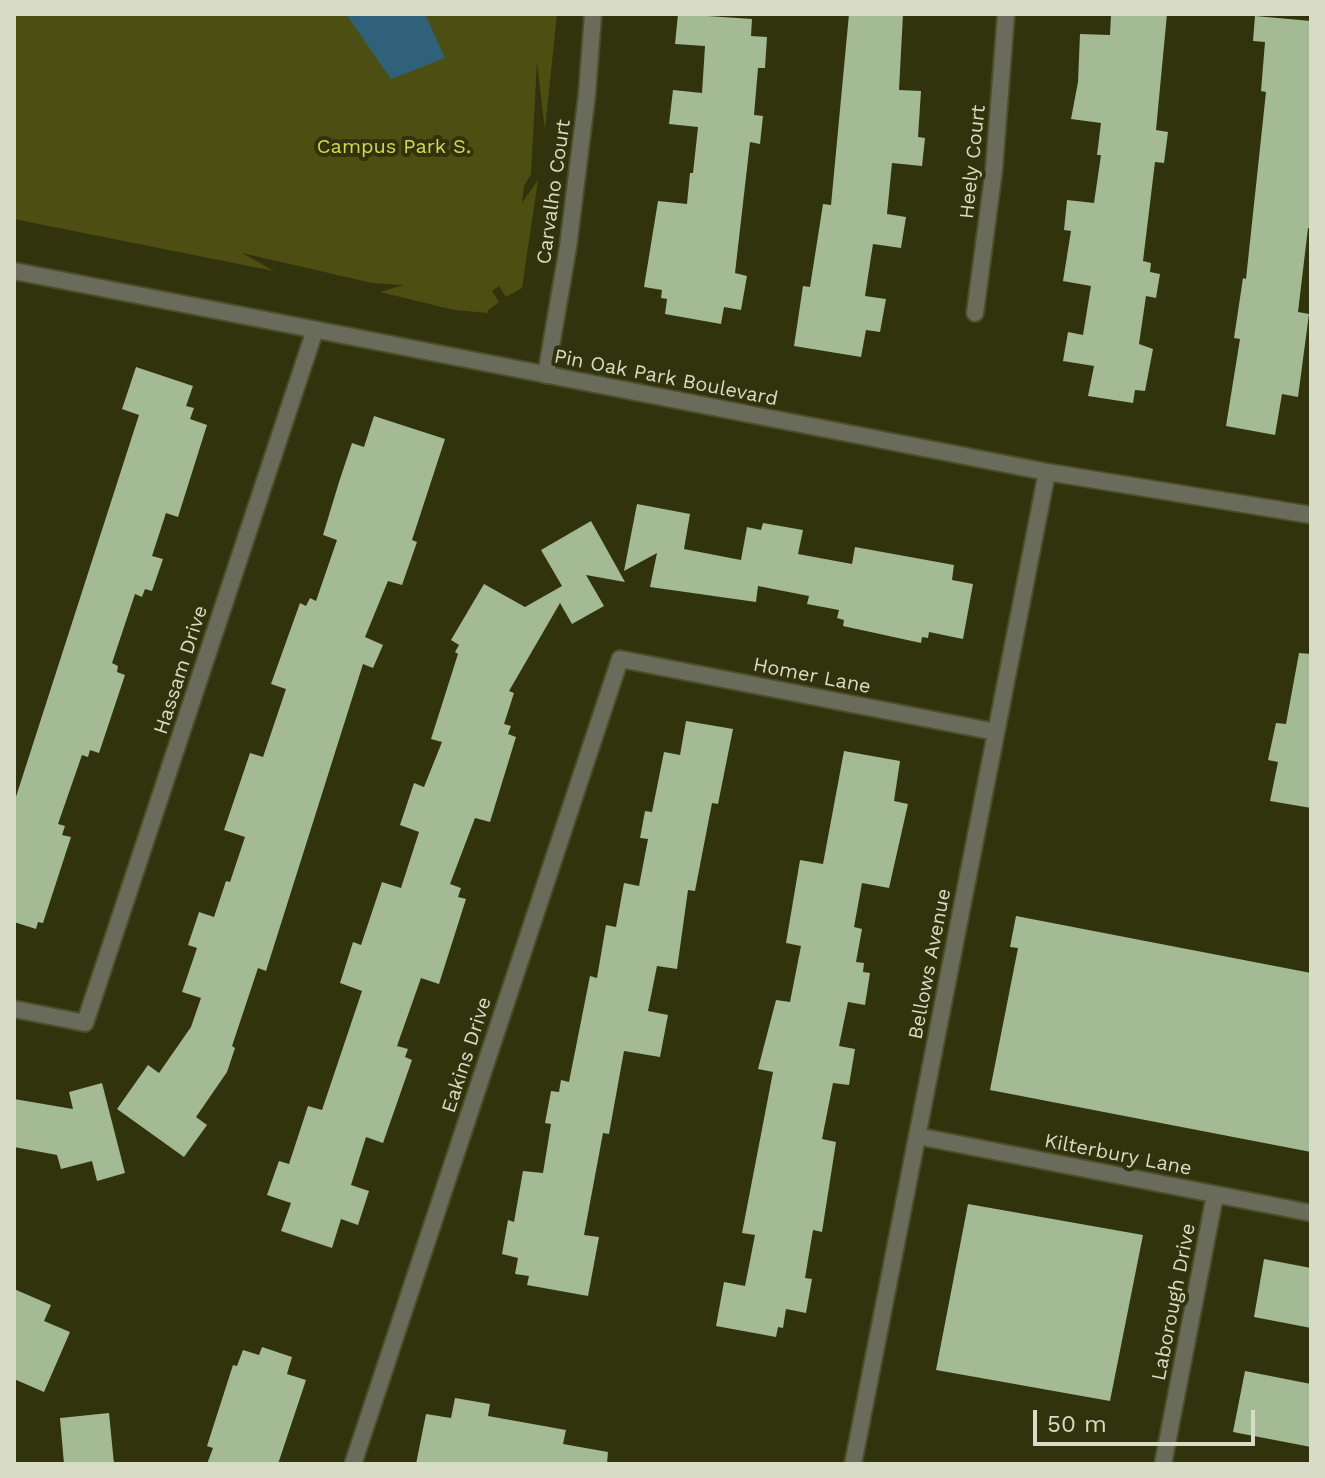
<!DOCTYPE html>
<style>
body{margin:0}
#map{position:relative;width:1325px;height:1478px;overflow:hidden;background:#31330c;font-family:"Work Sans",sans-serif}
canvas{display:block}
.frame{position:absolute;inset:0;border:16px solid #d8dbc5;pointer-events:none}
.scale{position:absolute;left:1033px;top:1410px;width:222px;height:36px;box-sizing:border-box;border:4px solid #d8dbc5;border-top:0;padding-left:10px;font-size:24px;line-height:28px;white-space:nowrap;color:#d8dbc5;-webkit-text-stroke:6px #31330c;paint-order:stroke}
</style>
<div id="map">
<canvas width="1325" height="1478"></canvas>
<div class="frame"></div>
<div class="scale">50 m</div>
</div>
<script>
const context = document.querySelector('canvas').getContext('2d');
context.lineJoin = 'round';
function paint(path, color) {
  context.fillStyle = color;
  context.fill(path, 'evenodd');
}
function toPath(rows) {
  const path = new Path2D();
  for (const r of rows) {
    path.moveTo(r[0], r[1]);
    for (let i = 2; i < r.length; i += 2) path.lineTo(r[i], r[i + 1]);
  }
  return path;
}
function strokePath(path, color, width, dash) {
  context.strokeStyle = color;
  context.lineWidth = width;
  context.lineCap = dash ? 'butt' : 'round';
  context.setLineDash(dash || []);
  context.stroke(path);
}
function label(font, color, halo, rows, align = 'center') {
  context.font = font + ' "Work Sans",sans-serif';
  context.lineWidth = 8;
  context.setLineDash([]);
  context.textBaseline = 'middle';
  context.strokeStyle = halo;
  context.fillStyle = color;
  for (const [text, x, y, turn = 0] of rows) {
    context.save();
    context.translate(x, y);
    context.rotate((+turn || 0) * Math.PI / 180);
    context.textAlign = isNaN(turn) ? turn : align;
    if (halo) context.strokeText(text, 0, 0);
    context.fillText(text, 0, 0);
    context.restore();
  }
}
paint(toPath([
 [14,14,557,14,545,130,537,62,531,174,524,186,522,203,538,180,522,288,506,297,499,286,492,291,499,302,487,311,489,313,454,310,380,292,404,285,372,283,242,253,274,271,14,219]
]), '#4c4f11');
paint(toPath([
 [346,14,425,14,445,58,391,79]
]), '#2f617a');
paint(toPath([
 [678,14,752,19,751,36,767,37,765,68,758,68,754,115,763,116,760,144,750,142,735,273,747,276,741,310,724,307,721,324,665,314,667,299,661,298,662,290,644,287,658,201,687,204,690,173,693,173,698,127,669,124,673,90,702,93,705,46,675,44],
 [849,14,903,14,899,90,921,91,918,137,925,138,922,166,892,163,887,214,906,217,901,248,873,244,865,296,886,299,880,332,866,330,861,357,794,346,803,286,810,287,823,204,831,205],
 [1111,14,1167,14,1156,130,1168,132,1164,163,1155,162,1143,261,1151,263,1150,272,1160,274,1156,298,1146,296,1139,344,1153,349,1145,391,1135,390,1133,403,1088,396,1094,366,1063,361,1068,332,1083,335,1091,286,1063,281,1071,231,1064,230,1067,200,1094,203,1101,155,1097,155,1101,123,1071,119,1078,82,1080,34,1110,35],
 [1255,16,1311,21,1311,228,1308,228,1298,312,1309,314,1298,397,1282,394,1275,435,1226,426,1240,339,1234,338,1243,278,1246,279,1266,92,1261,91,1265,42,1253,41],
 [136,367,193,386,186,406,194,408,190,419,207,425,178,517,166,513,152,556,163,559,152,591,145,589,142,597,135,594,112,663,118,666,117,672,125,675,99,753,90,750,88,757,82,755,58,824,65,826,62,835,71,837,43,923,38,922,36,929,14,922,14,803,139,415,122,409],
 [374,416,445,439,412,540,417,542,402,585,388,581,365,637,383,645,373,668,363,664,266,971,258,968,232,1046,235,1048,227,1072,196,1117,207,1125,184,1157,117,1109,148,1065,159,1073,191,1027,201,998,182,992,197,948,188,945,199,912,214,917,226,881,230,882,245,837,224,830,250,753,263,757,286,689,271,684,300,603,306,606,310,598,316,601,337,540,323,535,339,482,352,443,364,447],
 [637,504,690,514,684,549,741,560,747,527,761,530,763,523,803,530,798,554,852,564,855,547,954,565,952,580,973,584,963,639,929,632,928,638,922,637,921,643,843,626,844,620,837,618,839,610,807,604,809,596,758,586,756,602,650,587,657,553,624,571],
 [591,521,625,582,586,575,604,606,572,624,560,603,509,691,514,693,504,724,511,726,508,734,516,737,490,822,475,818,450,884,461,888,458,897,466,899,439,984,421,978,397,1046,408,1049,405,1057,412,1060,383,1143,366,1137,351,1185,369,1191,358,1225,341,1219,332,1248,281,1231,291,1203,267,1195,279,1161,289,1164,308,1106,322,1110,362,991,340,983,353,942,361,945,382,882,401,888,419,832,400,825,414,783,424,787,442,742,431,739,458,654,455,652,459,645,451,640,484,584,525,607,562,586,541,550],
 [1299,653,1311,654,1311,808,1270,801,1278,762,1268,760,1276,723,1286,724],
 [686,721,733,729,718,804,712,803,695,891,688,890,677,969,657,966,648,1011,668,1015,660,1057,624,1051,609,1134,603,1133,584,1235,599,1237,588,1296,527,1285,529,1276,515,1274,518,1258,502,1254,508,1220,514,1222,523,1171,543,1173,551,1124,545,1123,551,1091,559,1092,561,1080,569,1082,590,976,597,978,606,925,616,927,624,883,639,886,648,839,640,838,645,811,652,812,664,752,680,755],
 [844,751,900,761,894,801,908,804,889,888,862,883,854,927,862,929,856,962,864,963,863,972,870,973,865,1005,848,1002,839,1046,855,1049,849,1085,833,1083,822,1139,836,1142,822,1232,813,1230,805,1278,812,1279,806,1313,786,1309,783,1328,778,1327,776,1337,716,1326,724,1282,745,1286,755,1235,742,1233,773,1072,758,1069,776,1000,790,1002,801,946,786,943,800,860,823,864],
 [1016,916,1311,973,1311,1152,990,1090,1018,948,1010,947],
 [102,1083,125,1173,97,1181,92,1161,61,1169,57,1155,14,1147,14,1099,73,1109,69,1092],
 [968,1204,1143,1235,1110,1401,936,1370],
 [1264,1259,1311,1268,1311,1328,1254,1317],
 [14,1289,51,1305,44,1321,70,1332,44,1392,14,1379],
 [262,1347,292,1357,287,1374,306,1380,278,1464,207,1464,213,1448,207,1446,233,1365,237,1366,243,1350,259,1355],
 [1245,1371,1311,1384,1311,1447,1233,1432],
 [455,1398,490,1404,488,1416,566,1430,563,1444,608,1452,607,1464,416,1464,426,1414,451,1418],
 [109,1413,114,1464,64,1464,60,1418]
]), '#a3ba94');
const minor = toPath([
 [975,313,994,169,1006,14],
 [546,375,568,247,587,94,593,14],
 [14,1009,85,1023,315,330],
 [917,1136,1311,1213],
 [353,1464,620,659,996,732],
 [853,1464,1047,472],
 [1163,1464,1215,1195]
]);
const tertiary = toPath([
 [14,271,1047,472,1311,515]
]);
strokePath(minor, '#4c4e2a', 20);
strokePath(tertiary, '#4c4e2a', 20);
strokePath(minor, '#6a6c5b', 16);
strokePath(tertiary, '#6a6c5b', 16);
label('20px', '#d1da4f', '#31330c', [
 ["Campus Park S.",394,147]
]);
label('20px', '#d8dbc5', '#31330c', [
 ["Heely Court",973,162,-84],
 ["Carvalho Court",554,192,-82],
 ["Pin Oak Park Boulevard",666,378,11],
 ["Hassam Drive",181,670,-72],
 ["Homer Lane",812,676,11],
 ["Bellows Avenue",930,964,-79],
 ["Eakins Drive",467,1055,-72],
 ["Kilterbury Lane",1118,1155,11],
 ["Laborough Drive",1174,1302,-79]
]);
</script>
